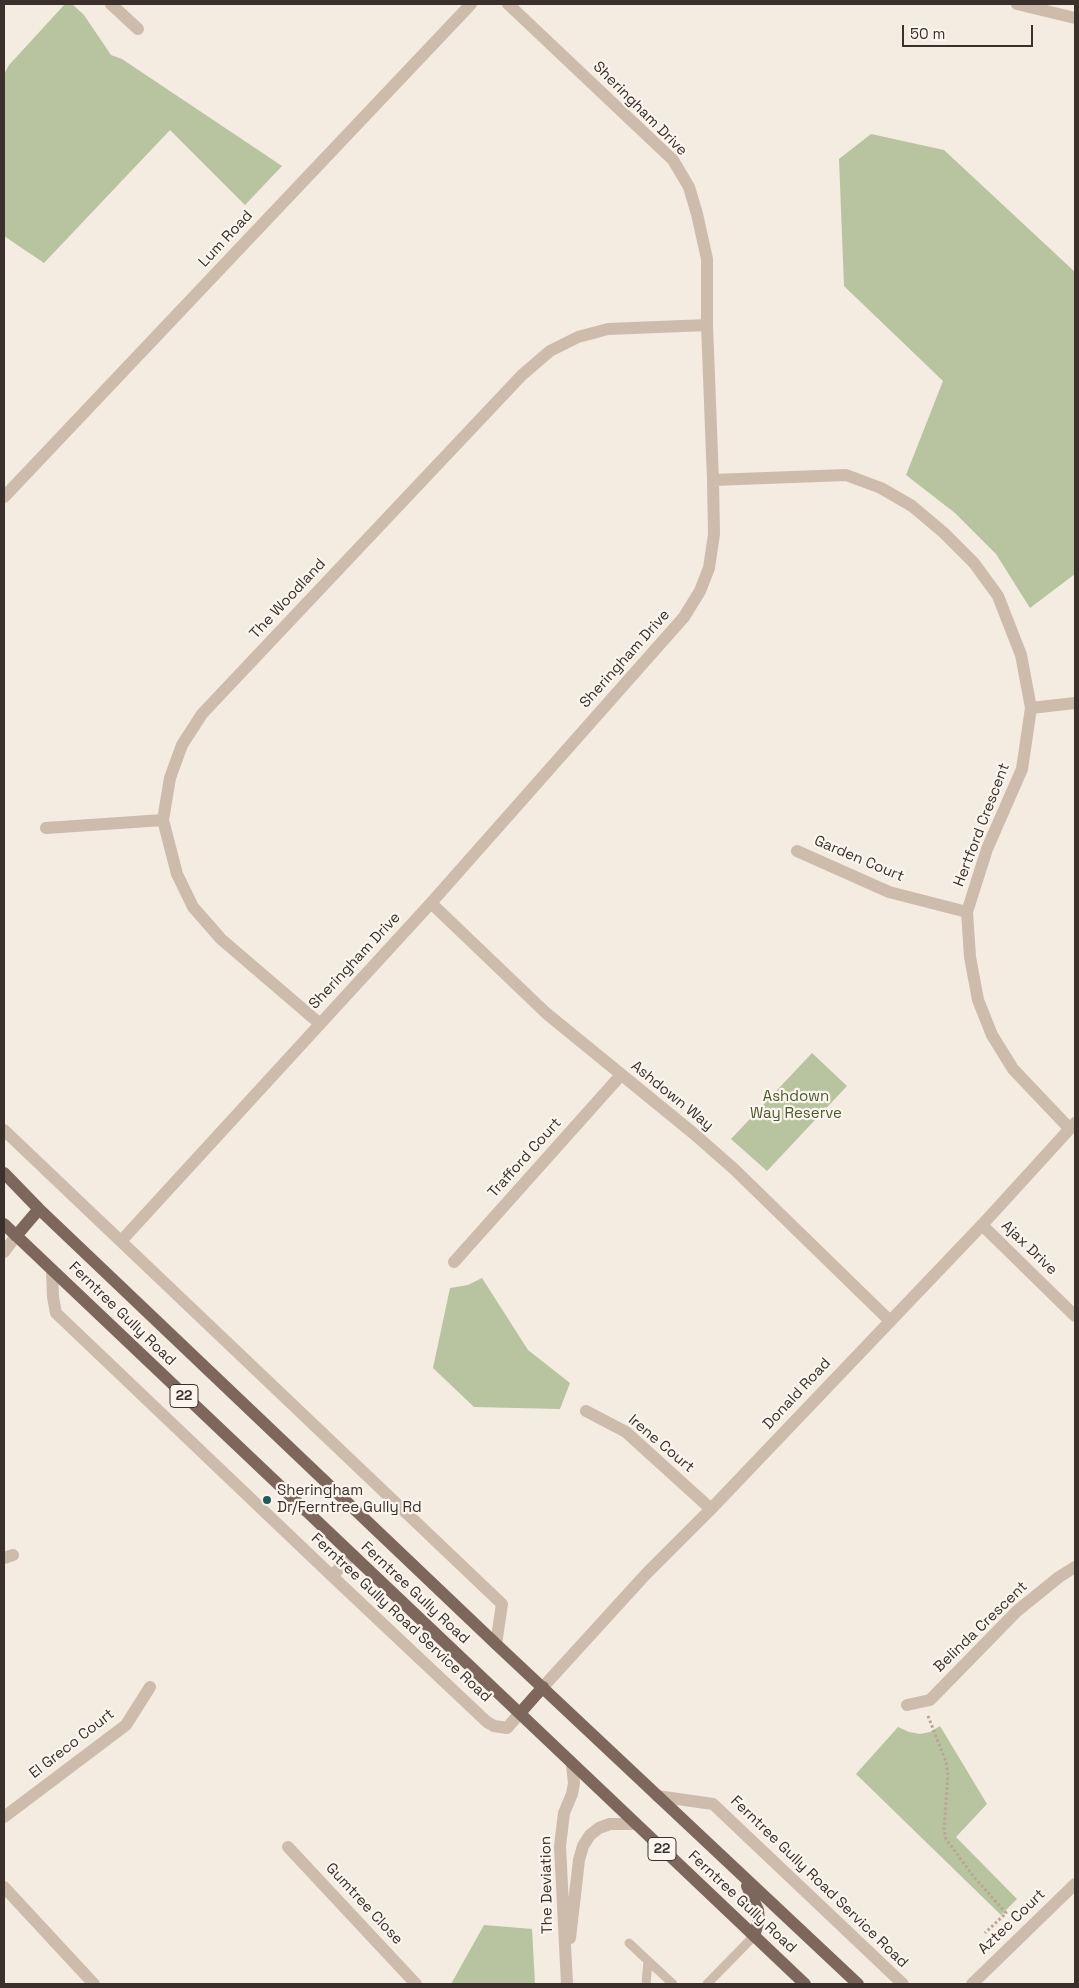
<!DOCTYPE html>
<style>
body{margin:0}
#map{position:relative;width:1079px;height:1988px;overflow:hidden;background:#f4ebe1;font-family:"Space Grotesk",sans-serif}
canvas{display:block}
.frame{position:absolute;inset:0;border:5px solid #3b302b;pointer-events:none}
.scale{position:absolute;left:902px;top:25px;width:131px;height:22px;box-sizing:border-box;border:2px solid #3b302b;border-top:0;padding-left:6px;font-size:15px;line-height:18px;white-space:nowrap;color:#3b302b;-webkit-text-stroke:4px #fbf5ee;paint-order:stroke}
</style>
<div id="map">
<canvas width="1079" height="1988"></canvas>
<div class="frame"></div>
<div class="scale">50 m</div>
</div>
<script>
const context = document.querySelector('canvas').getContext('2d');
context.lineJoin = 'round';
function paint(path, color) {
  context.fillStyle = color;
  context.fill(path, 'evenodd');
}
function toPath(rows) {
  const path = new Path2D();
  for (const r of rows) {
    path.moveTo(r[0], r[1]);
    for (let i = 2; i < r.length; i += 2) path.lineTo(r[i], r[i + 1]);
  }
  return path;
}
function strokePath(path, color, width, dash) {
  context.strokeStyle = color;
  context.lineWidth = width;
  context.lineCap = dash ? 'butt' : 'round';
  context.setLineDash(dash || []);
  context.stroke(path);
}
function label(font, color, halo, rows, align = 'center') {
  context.font = font + ' "Space Grotesk",sans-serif';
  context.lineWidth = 4.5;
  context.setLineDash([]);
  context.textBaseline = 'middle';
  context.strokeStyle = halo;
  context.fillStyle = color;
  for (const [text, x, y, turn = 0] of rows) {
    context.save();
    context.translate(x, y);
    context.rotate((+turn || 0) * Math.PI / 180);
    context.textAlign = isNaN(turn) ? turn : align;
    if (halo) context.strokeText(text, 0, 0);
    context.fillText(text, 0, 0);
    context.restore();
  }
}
paint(toPath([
 [65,4,72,4,84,15,111,55,122,59,282,166,245,205,170,130,44,263,4,236,4,74,9,65],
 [871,134,944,150,1075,272,1075,574,1030,608,996,554,955,513,906,475,943,381,844,286,839,159],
 [812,1053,847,1086,767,1171,731,1139],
 [482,1278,528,1350,570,1383,560,1409,474,1407,433,1368,450,1288,468,1285],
 [940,1726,987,1804,956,1837,1017,1899,1001,1915,856,1774,898,1727,909,1732,920,1734,930,1732],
 [484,1925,532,1929,535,1984,451,1984]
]), '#b8c4a0');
strokePath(toPath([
 [928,1716,946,1762,948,1775,944,1830,946,1839,974,1877,1006,1913,985,1933]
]), '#b9a596', 3, [2.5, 2.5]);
strokePath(toPath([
 [629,1943,673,1984],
 [646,1984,648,1961],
 [707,1984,754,1936]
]), '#cdbbac', 9);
strokePath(toPath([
 [111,4,138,29],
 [1017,4,1075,18],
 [713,480,846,475,881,488,912,506,944,533,974,563,998,596,1021,655,1031,708,1022,769,987,849,967,912,970,957,978,1000,992,1035,1013,1069,1070,1129],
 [1031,708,1075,703],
 [46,828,163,820],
 [797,851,889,892,967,912],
 [431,903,546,1013,693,1133,734,1169,889,1320],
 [319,1023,221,939,193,907,177,874,163,820,170,778,182,745,202,714,522,375,550,351,578,337,608,329,707,325],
 [4,1130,502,1604,496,1644],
 [982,1225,1075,1316],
 [122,1240,431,903,684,617,700,591,709,568,714,534,713,480,707,325,707,259,697,214,689,187,673,160,508,4],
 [4,1252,16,1236],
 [454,1262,621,1075],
 [52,1270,53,1297,56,1313,332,1576,487,1722,494,1726,507,1728,520,1713],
 [586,1411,626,1432,711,1509],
 [4,1558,13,1555],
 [332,1576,352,1555],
 [543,1687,646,1574,711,1509,982,1225,1075,1123],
 [907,1705,930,1700,1017,1611,1059,1577,1075,1567],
 [657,1796,713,1804,903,1984],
 [4,1817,126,1725,150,1687],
 [288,1847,416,1984],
 [4,1887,94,1984],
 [570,1938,579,1860,583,1846,590,1835,599,1828,610,1824,636,1824],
 [567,1984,560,1846,564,1813,572,1794,574,1783,572,1765],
 [972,1984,1075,1884]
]), '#cdbbac', 12);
strokePath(toPath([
 [4,497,471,4]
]), '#cdbbac', 12);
strokePath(toPath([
 [4,1173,39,1209,496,1644,858,1984],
 [4,1224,805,1984],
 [16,1236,39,1209],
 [520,1713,543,1687],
 [747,1886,758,1910,759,1920,754,1936]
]), '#7d675c', 12);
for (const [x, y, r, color] of [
 [267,1500,5,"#1f5a5e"]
]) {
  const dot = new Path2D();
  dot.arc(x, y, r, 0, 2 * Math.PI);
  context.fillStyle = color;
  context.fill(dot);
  strokePath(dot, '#fbf5ee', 2);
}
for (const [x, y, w] of [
 [184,1396,28],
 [662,1849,28]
]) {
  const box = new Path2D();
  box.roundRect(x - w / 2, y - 11.5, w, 23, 4);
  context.fillStyle = '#fbf5ee';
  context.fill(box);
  strokePath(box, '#3b302b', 1);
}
label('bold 14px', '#3b302b', null, [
 ["22",184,1396],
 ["22",662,1849]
]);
label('15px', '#3b302b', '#fbf5ee', [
 ["Sheringham Drive",640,109,45],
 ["Lum Road",226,239,-47],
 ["The Woodland",288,599,-47],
 ["Sheringham Drive",625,659,-48],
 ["Hertford Crescent",982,825,-69],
 ["Garden Court",859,859,23],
 ["Sheringham Drive",355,961,-47],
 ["Ashdown Way",672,1096,39],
 ["Trafford Court",525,1158,-48],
 ["Ajax Drive",1029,1248,44],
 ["Ferntree Gully Road",122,1314,44],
 ["Donald Road",797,1394,-47],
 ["Irene Court",661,1444,40],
 ["Ferntree Gully Road",415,1593,43],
 ["Ferntree Gully Road Service Road",401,1618,43],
 ["Belinda Crescent",981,1627,-44],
 ["El Greco Court",72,1744,-38],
 ["Ferntree Gully Road Service Road",819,1882,44],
 ["The Deviation",547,1885,-91],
 ["Ferntree Gully Road",742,1902,43],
 ["Gumtree Close",364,1904,47],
 ["Aztec Court",1012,1922,-44]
]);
label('15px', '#4a5a2e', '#fbf5ee', [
 ["Ashdown",796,1097],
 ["Way Reserve",796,1114]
]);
label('15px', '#3b302b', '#fbf5ee', [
 ["Sheringham",277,1491],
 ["Dr/Ferntree Gully Rd",277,1508]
], 'left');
</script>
